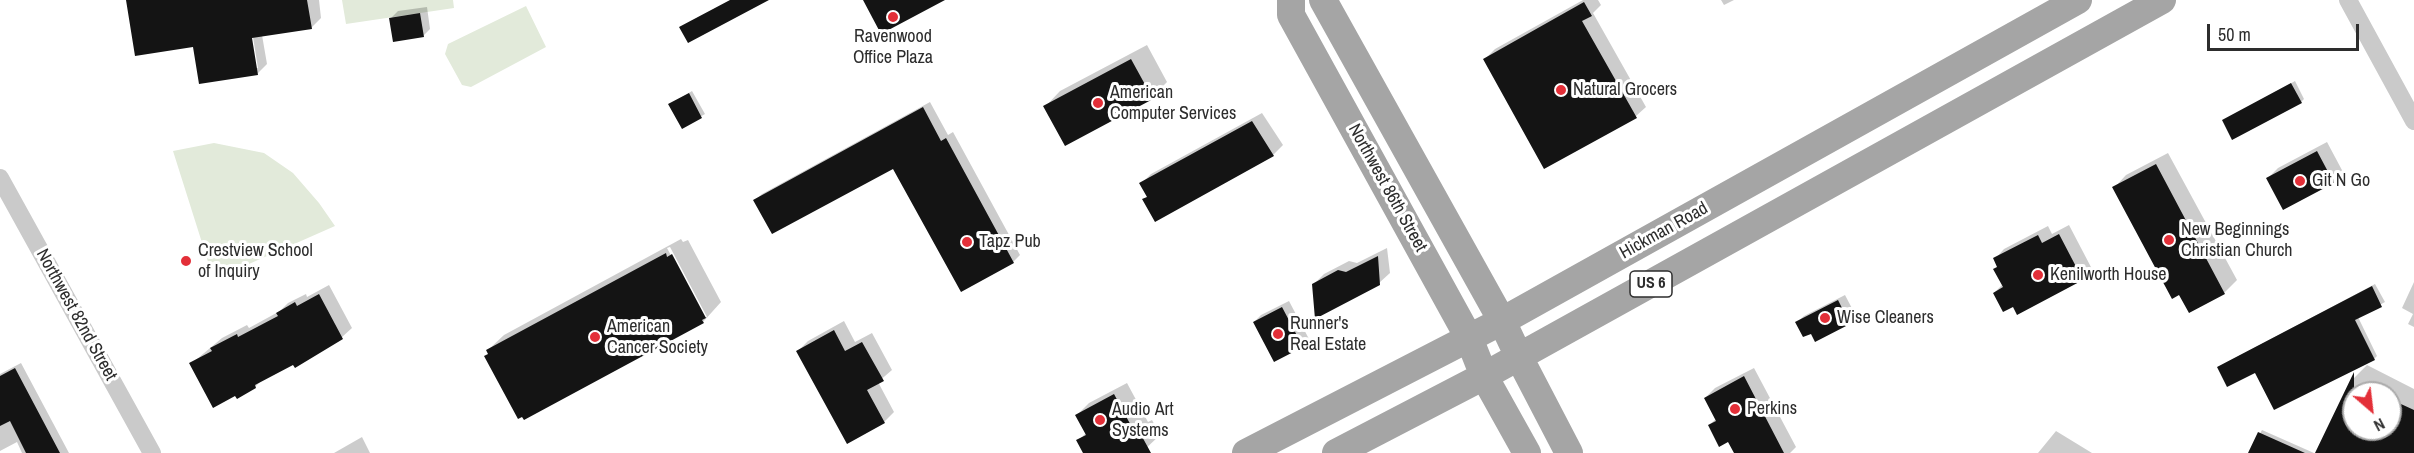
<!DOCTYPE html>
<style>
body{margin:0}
#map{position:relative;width:2414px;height:453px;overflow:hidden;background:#fff;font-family:"Archivo Narrow",sans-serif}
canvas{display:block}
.north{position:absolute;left:2342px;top:381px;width:60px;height:60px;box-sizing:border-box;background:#fff;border:2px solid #ababab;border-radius:50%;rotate:152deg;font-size:16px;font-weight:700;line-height:24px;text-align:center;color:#2d2d2d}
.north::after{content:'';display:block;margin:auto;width:21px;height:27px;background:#e32f38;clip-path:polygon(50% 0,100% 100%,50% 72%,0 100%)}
.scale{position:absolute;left:2207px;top:24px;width:152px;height:27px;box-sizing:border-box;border:3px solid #2d2d2d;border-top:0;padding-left:8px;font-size:18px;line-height:21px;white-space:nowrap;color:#2d2d2d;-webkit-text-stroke:4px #fff;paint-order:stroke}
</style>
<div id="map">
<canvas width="2414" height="453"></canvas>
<div class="north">N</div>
<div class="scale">50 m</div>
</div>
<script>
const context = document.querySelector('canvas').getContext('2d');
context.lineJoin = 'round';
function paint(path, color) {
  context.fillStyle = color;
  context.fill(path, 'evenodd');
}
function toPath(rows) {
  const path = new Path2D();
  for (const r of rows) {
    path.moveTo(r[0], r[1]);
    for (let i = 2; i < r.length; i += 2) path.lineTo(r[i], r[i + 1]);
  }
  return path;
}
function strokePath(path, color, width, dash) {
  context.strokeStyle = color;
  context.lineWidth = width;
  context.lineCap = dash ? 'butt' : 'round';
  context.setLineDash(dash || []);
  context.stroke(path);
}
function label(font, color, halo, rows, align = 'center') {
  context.font = font + ' "Archivo Narrow",sans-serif';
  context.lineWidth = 6;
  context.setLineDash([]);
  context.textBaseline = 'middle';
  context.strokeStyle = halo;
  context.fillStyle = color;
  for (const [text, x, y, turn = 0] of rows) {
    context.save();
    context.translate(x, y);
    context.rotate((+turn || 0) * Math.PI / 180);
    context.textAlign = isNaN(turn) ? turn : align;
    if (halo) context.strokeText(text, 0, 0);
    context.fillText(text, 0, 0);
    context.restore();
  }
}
paint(toPath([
 [342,0,453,0,454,8,346,24],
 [526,6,546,47,471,87,462,85,445,54,448,44],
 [214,143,264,153,293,173,319,203,335,226,224,275,210,268,173,151]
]), '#e2eada');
paint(toPath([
 [128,0,319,0,321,18,311,28,262,35,267,64,257,74,194,45],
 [249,31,252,31,258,68,255,68],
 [1583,0,1598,0,1601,5,1593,13,1646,107,1636,116,1485,59,1495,49],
 [1721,0,1734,0,1724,5],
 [427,7,430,29,423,36,391,18,398,11],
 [1147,45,1167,82,1152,97,1045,107,1060,91],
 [2295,81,2304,99,2301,102,2224,120],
 [692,91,705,114,682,127,670,104],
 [930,102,948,135,953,132,1020,255,1013,262,893,166,755,200,762,194],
 [1262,113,1283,145,1273,155,1144,200,1148,196,1141,184,1151,174],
 [2327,142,2343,172,2333,182,2268,178,2278,168],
 [2168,153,2237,280,2224,293,2189,311,2114,188,2126,175],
 [2069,225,2092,269,2083,279,2018,313,2013,305,1994,293,2003,284,1995,259,2004,249,2048,226,2052,234],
 [681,239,683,242,688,240,721,302,703,322,490,353,488,350,504,335],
 [670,247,707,317,704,317,667,248],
 [1387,248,1390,273,1379,283,1314,284,1324,274,1349,261,1357,263],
 [2414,282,2414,327,2408,324,2413,314,2402,308],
 [2375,284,2385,302,2358,317,2377,356,2374,359,2255,371,2218,367],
 [329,285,352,328,342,337,263,379,255,387,191,364,222,338,247,325,249,328,280,311,288,303,306,294,307,297],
 [1845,295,1856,316,1849,323,1811,332,1797,322,1804,316],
 [1289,301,1309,339,1302,346,1254,322,1261,315],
 [844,321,855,342,872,333,892,370,878,382,894,412,884,422,798,351,808,341],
 [21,363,69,453,22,453,17,442,0,451,0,374],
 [2367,365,2414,389,2414,453,2348,453,2352,380],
 [2354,393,2390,393,2390,429,2354,429],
 [1754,368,1796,447,1790,453,1735,453,1729,440,1709,425,1716,419,1705,398,1715,388],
 [1127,383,1148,422,1152,420,1160,435,1141,453,1085,453,1078,441,1086,433,1077,415,1089,403],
 [2262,430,2314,453,2249,453],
 [2056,431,2092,453,2038,453],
 [362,437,370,453,334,453]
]), '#0003');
paint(toPath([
 [126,0,307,0,312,29,252,38,258,75,199,84,193,47,135,56],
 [730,0,769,0,688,43,679,27],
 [863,0,945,0,881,34],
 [1584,2,1592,16,1582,21,1637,118,1544,169,1483,59],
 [420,13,424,37,393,42,389,18],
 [1131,59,1153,99,1065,146,1043,106],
 [2291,83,2302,103,2232,140,2222,120],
 [689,93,702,118,682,129,668,104],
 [923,107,941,141,946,138,1014,263,961,292,893,169,772,234,753,200],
 [1252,121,1274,156,1155,222,1142,199,1147,197,1139,183],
 [2317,151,2334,183,2283,210,2266,178],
 [2156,164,2225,294,2189,313,2179,295,2172,299,2112,187],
 [2059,234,2083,280,2017,315,2013,307,2003,312,1993,293,2003,287,1993,269,1997,267,1993,258,2038,235,2042,243],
 [666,253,667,257,672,254,706,318,702,320,704,323,524,420,522,417,518,419,484,356,488,354,486,350],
 [1378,256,1380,285,1315,319,1312,284,1338,270,1346,272],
 [2372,286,2382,307,2355,320,2375,360,2274,410,2255,373,2227,387,2217,367],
 [319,294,343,339,295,368,293,365,255,385,256,388,237,399,235,396,213,408,189,363,212,351,210,348,237,334,238,337,278,316,276,313,295,302,297,306],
 [1838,300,1850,324,1815,342,1811,334,1803,337,1795,322],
 [1282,307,1303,347,1274,362,1253,322],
 [834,330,845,351,862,342,884,381,867,390,885,423,847,444,796,351],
 [15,368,60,453,26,453,10,421,0,426,0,376],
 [2354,372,2354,429,2390,429,2390,399,2414,410,2414,453,2315,453],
 [1744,376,1784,453,1734,453,1728,442,1719,447,1708,425,1716,421,1704,398],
 [1114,394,1135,433,1139,431,1151,453,1083,453,1076,440,1086,435,1075,415],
 [2258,432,2305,453,2248,453]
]), '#141414');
strokePath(toPath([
 [2348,0,2414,121],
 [0,178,152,453]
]), '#cacaca', 18);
strokePath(toPath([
 [1291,0,1291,15,1469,338,1484,376,1527,453],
 [1323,0,1502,321,1519,357,1569,453],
 [1246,453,1502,321,2078,0],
 [1336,453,1484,376,2162,0]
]), '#a5a5a5', 28);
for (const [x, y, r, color] of [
 [893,17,6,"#e32f38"],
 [1561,90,6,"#e32f38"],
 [1098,103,6,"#e32f38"],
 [2300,181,6,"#e32f38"],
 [2169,240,6,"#e32f38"],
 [967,242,6,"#e32f38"],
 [186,261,6,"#e32f38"],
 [2038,275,6,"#e32f38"],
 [1825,318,6,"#e32f38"],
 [1278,334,6,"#e32f38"],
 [595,337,6,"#e32f38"],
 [1735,409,6,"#e32f38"],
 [1100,420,6,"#e32f38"]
]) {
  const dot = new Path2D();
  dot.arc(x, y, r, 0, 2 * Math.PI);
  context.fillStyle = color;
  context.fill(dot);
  strokePath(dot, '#fff', 2);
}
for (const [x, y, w] of [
 [1651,284,42]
]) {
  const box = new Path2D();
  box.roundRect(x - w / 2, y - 13, w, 26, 4.5);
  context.fillStyle = '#fff';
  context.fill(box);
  strokePath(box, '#2d2d2d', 1.5);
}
label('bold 16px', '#2d2d2d', null, [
 ["US 6",1651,284]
]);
label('18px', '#2d2d2d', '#fff', [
 ["Ravenwood",893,37,"center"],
 ["Office Plaza",893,58,"center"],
 ["Natural Grocers",1573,90],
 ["American",1110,93],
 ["Computer Services",1110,114],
 ["Git N Go",2312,181],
 ["New Beginnings",2181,230],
 ["Christian Church",2181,251],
 ["Tapz Pub",979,242],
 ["Crestview School",198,251],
 ["of Inquiry",198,272],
 ["Kenilworth House",2050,275],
 ["Wise Cleaners",1837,318],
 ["Runner's",1290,324],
 ["Real Estate",1290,345],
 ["American",607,327],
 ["Cancer Society",607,348],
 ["Perkins",1747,409],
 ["Audio Art",1112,410],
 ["Systems",1112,431]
], 'left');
label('18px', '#2d2d2d', '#fff', [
 ["Northwest 86th Street",1387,188,61],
 ["Hickman Road",1664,231,-29],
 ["Northwest 82nd Street",76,315,61]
]);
</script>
